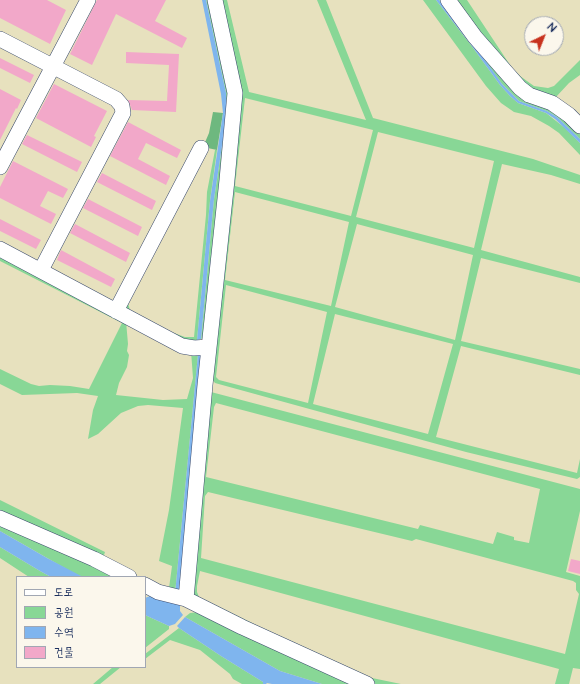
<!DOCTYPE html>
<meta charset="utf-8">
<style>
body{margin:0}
#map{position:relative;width:580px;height:684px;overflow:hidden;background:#e7e1be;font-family:"Architects Daughter","Poor Story",sans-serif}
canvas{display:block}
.legend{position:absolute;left:16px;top:576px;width:130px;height:92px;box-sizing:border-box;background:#fbf7ec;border:1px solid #a1a7b3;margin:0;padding:5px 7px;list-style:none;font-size:12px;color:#1b2f5e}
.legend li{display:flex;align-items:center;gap:8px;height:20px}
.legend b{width:20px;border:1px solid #a1a7b3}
.north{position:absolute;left:524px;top:16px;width:40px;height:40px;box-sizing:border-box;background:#fbf7ec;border:1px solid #a1a7b3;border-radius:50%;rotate:43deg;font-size:11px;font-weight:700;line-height:16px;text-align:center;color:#1b2f5e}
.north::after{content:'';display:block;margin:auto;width:14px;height:18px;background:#c8321e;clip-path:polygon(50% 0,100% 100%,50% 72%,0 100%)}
</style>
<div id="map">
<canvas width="580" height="684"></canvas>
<ul class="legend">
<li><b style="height:5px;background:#fff"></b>도로</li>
<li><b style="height:11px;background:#88d796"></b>공원</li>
<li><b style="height:11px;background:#7fb5ee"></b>수역</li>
<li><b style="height:11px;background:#f2a8c9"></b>건물</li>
</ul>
<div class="north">N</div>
</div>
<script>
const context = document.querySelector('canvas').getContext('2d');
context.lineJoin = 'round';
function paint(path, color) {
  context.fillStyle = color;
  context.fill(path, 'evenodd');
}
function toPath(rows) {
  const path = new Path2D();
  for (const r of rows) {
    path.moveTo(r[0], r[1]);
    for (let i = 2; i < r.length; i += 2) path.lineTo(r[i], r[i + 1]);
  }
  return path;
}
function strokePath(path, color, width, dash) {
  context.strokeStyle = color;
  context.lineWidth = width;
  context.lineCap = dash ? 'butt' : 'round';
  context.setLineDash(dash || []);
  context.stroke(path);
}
paint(toPath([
 [206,0,212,0,231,89,203,338,201,339,214,199,227,113,226,93],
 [221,0,227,0,249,92,366,120,317,0,326,0,373,118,533,159,580,175,580,184,551,175,502,164,481,250,580,277,580,283,481,258,461,341,580,369,580,375,461,346,436,437,577,473,580,459,580,477,577,479,466,452,215,383,212,379,238,110],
 [245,98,373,130,351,216,235,186],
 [378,132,494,161,474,248,356,217],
 [235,192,349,222,331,306,225,280],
 [357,224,473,255,455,340,335,307],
 [226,285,327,312,308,403,219,380,216,377],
 [335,314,453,344,428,434,313,404],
 [423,0,436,0,471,45,500,85,510,96,518,103,546,113,565,128,580,143,580,155,559,133,549,126,531,116,514,112,501,103,486,86],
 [439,0,444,0,541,103,580,132,580,139,557,117,547,111,519,101,502,84],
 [453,0,467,0,512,68,520,76,534,86,548,88,554,86,580,60,580,75,569,83,556,97,568,108,527,87],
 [215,150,217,150,210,201,197,340,190,341,181,339,127,312,124,306,127,300,130,310,134,312,171,332,185,337,194,337,206,215,207,192],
 [0,255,126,321,128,344,127,351,129,355,127,367,119,383,116,395,163,400,187,399,193,378,191,351,198,354,175,594,169,588,172,566,159,561,169,510,183,408,148,405,138,406,121,413,98,434,88,439,93,410,98,396,77,393,22,395,0,384,0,369,31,384,39,386,50,385,70,386,89,389,122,323,0,261],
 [211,392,580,489,580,511,566,572,580,576,580,669,573,668,569,684,555,684,559,669,200,571,197,586,197,592,199,597,258,626,372,678,401,684,375,684,198,602,192,592],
 [216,403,540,489,529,543,514,540,514,537,497,532,493,544,420,525,418,529,206,477,214,407],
 [208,492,412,541,416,539,573,581,576,583,576,590,579,594,565,654,201,558,205,496],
 [0,500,105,552,102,561,0,515],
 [0,519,127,577,83,577,75,574,0,531],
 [0,547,40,571,51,577,29,577,0,558],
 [199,612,362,684,322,684,280,671,185,617,190,613],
 [145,615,169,626,169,629,145,648],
 [179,628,221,656,263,682,263,684,242,684,233,679,230,674,200,650,170,640,145,659,145,654],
 [113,667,121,667,100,684,93,684]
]), '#88d796');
paint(toPath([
 [213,112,223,113,217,150,203,147,209,133]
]), '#6eb87f');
paint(toPath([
 [202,0,206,0,226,93,227,113,214,199,201,339,197,340,210,201,223,113,221,94],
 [436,0,439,0,473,43,502,84,519,101,547,111,557,117,580,139,580,143,555,119,546,113,518,103,510,96,500,85,471,45],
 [198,354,202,355,182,595,175,594],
 [0,531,47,558,83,577,51,577,40,571,0,547],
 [150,596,155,596,180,604,180,611,183,615,175,624,169,626,145,615,145,598],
 [185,617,280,671,322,684,272,684,267,683,266,684,263,684,263,682,221,656,179,628,177,626]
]), '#7fb5ee');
paint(toPath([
 [0,0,47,0,66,10,50,44,0,18],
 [97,0,166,0,155,21,187,38,182,48,116,14,92,65,70,54],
 [126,52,179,54,176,112,132,110,128,100,167,101,169,65,126,63],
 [0,58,34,75,30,83,0,68],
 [54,84,107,111,94,136,96,137,91,147,36,118],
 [0,89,21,100,17,109,16,108,0,140],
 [128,122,181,150,177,158,146,143,138,159,170,176,166,185,110,156],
 [27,135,82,162,77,172,22,144],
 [13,161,68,189,63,198,48,191,40,206,56,214,51,224,0,198,0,187],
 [102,173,156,201,152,210,97,182],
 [88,199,142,227,138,236,83,208],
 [0,219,41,240,36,249,0,231],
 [75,224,130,253,126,262,70,233],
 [61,250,115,279,111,287,57,260],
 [571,559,580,561,580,574,568,571]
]), '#f2a8c9');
const minor = toPath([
 [448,0,475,37,520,88,529,95,552,103,569,115,580,126],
 [0,39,116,99,122,106,123,113,41,270],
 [0,167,88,0],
 [0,249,182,346,194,348,209,347],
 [116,311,201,148],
 [0,518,94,559,129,577],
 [145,585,158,592,186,599,242,627,367,684],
 [186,599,205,385,227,180,235,93,215,0]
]);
strokePath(minor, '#3a4a6c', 16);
strokePath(minor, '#fff', 15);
</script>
